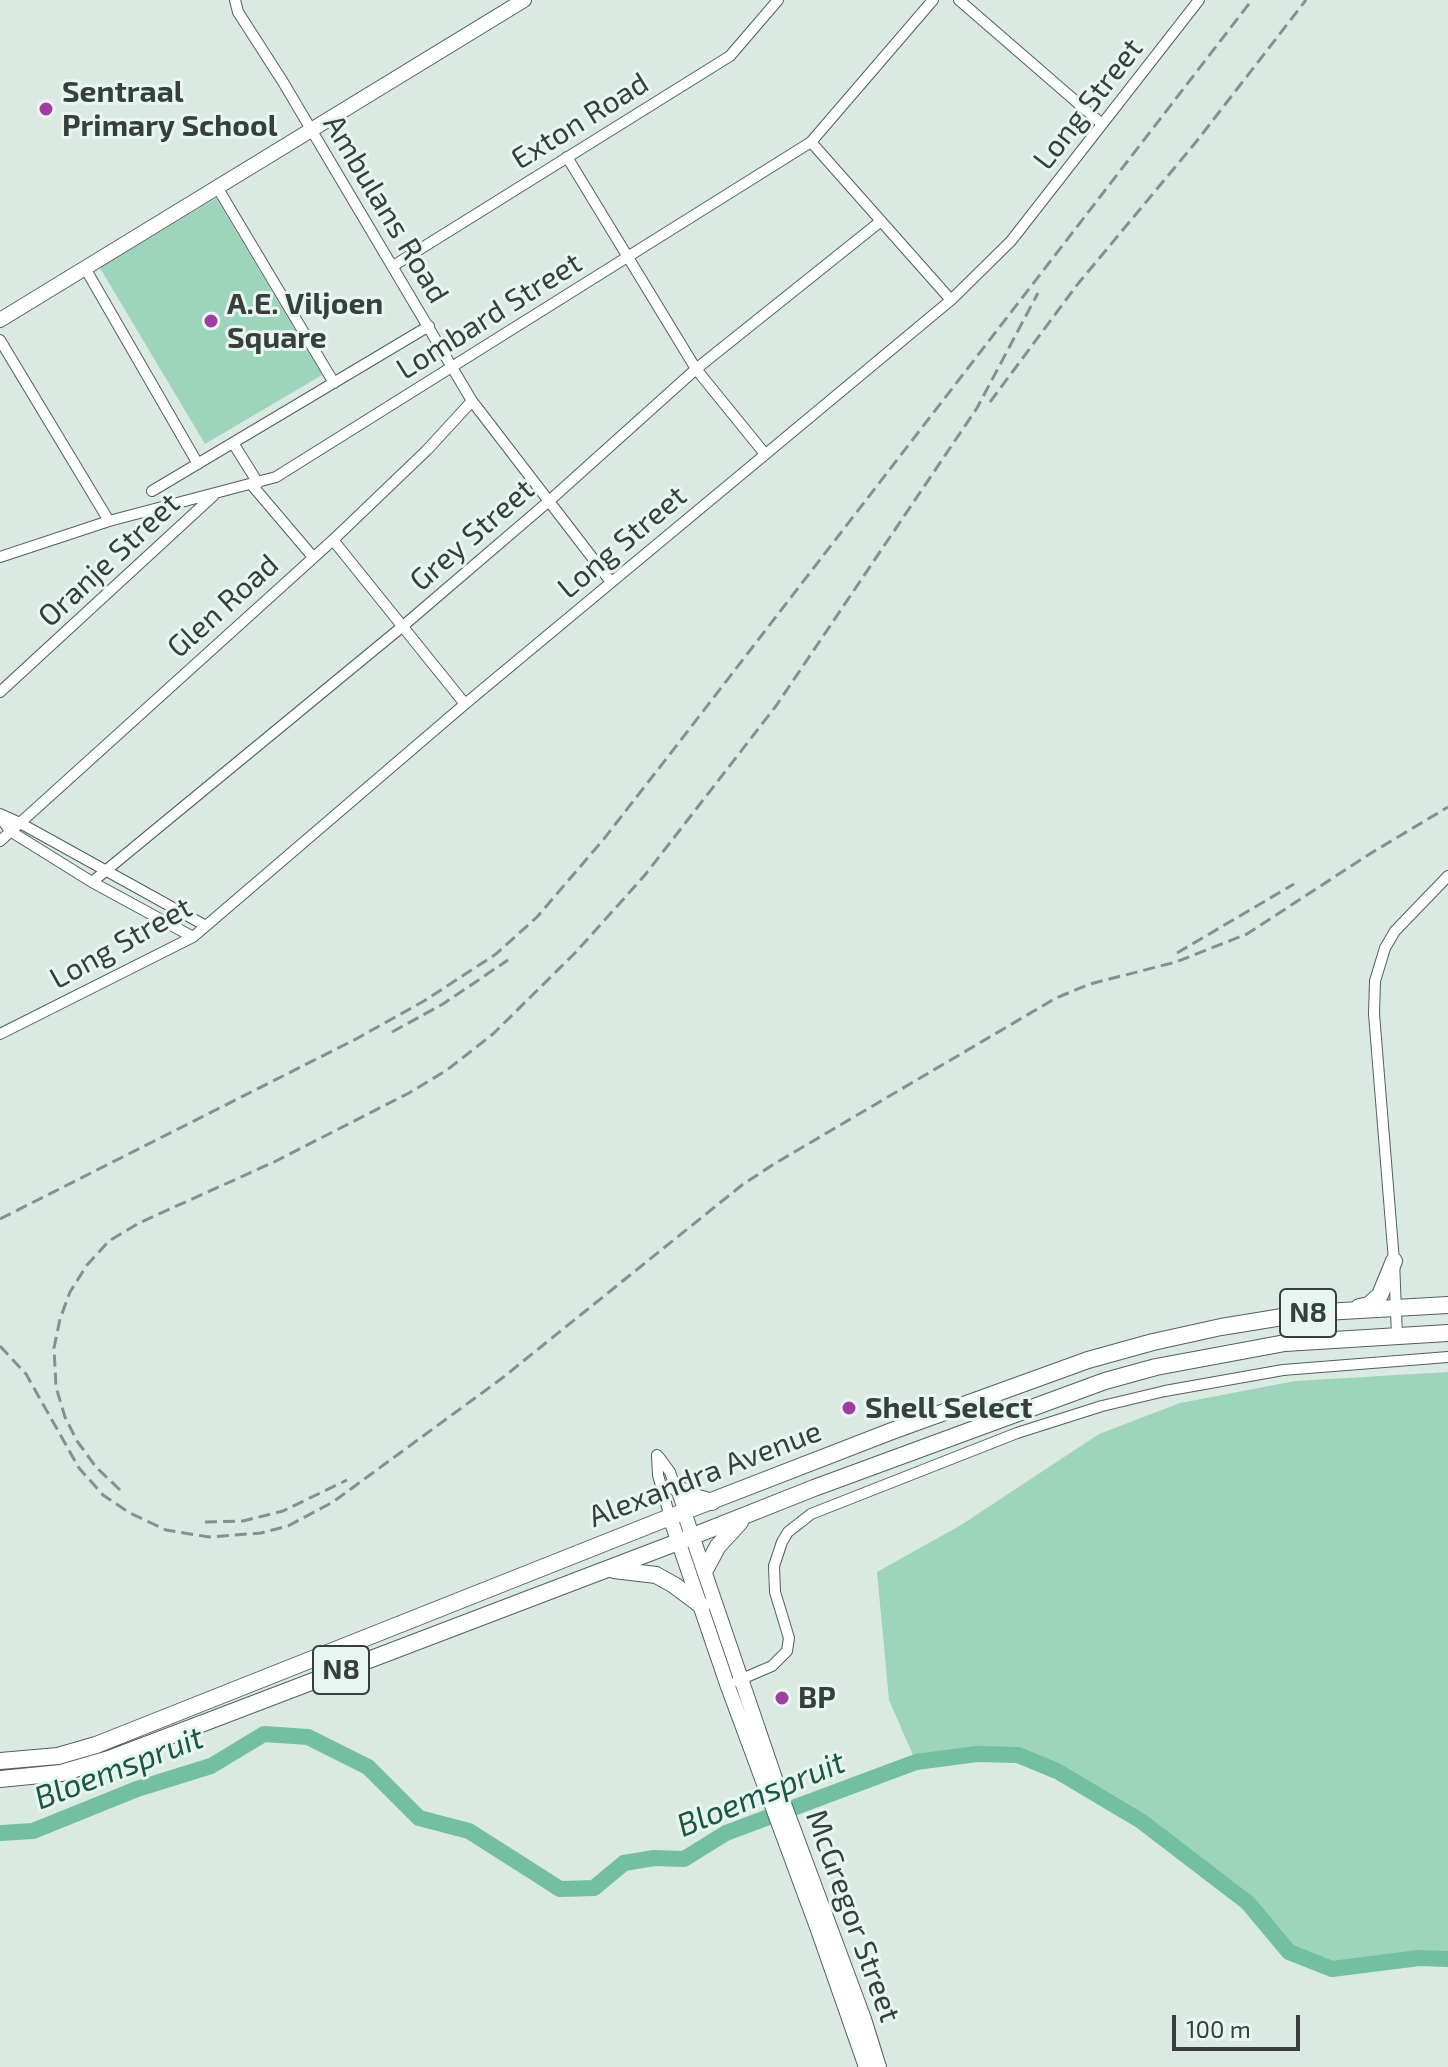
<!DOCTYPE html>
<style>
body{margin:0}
#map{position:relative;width:1448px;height:2067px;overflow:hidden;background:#daeae3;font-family:"Exo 2",sans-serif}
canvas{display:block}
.scale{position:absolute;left:1172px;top:2015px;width:128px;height:36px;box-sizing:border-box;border:4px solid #373e3b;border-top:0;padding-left:10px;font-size:24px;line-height:28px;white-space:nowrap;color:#373e3b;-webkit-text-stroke:6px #e7f7f0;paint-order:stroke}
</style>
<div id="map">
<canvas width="1448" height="2067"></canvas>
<div class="scale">100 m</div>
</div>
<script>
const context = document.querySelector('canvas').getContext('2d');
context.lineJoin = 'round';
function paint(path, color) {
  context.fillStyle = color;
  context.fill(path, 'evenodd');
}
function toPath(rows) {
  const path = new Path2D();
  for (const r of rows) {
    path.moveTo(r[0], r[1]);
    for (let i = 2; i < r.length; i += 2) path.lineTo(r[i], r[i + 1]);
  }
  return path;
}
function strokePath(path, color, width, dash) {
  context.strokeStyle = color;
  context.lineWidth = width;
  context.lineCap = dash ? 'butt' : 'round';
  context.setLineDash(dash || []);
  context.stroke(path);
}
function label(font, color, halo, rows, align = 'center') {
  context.font = font + ' "Exo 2",sans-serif';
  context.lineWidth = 6;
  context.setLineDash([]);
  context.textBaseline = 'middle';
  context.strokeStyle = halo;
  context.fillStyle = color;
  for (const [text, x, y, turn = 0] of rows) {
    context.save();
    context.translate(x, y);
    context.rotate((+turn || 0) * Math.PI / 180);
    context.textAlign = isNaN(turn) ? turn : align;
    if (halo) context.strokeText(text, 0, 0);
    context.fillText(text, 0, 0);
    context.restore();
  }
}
paint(toPath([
 [216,198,322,375,205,444,100,268],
 [1448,1372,1448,1959,1419,1958,1332,1969,1289,1952,1248,1903,1141,1821,1057,1771,1018,1755,977,1754,916,1762,889,1700,877,1572,961,1525,1099,1434,1180,1403,1295,1381]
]), '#9dd4bc');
strokePath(toPath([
 [0,1833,33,1831,137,1789,211,1766,264,1734,308,1737,368,1767,419,1818,469,1831,560,1889,594,1888,624,1863,654,1858,684,1859,726,1833,916,1762,977,1754,1018,1755,1057,1771,1141,1821,1248,1903,1289,1952,1332,1969,1419,1958,1448,1959]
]), '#72c0a1', 16);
const minor = toPath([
 [235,0,238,12,283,82,472,401,611,582],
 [959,0,1102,124],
 [811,142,951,300],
 [567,157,696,369,765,454],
 [217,187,334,383],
 [393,266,730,56,778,0],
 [85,268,198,464],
 [0,340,109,521],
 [233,443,258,483],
 [251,484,313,557],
 [152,491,429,326],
 [333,540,465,704],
 [0,557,109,521,276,477,811,142,933,0],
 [0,692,213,496],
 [0,814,20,823,206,926],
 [0,817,10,831,92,882,193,937],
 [0,841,333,540,427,450,472,401],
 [92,882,403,626,549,501,696,369,881,221],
 [0,1034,193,937,465,704,951,300,1011,241,1199,0],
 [1397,1336,1394,1261,1374,1014,1375,981,1385,948,1395,931,1448,876],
 [657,1455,658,1475,670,1517],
 [659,1457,670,1472,684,1512],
 [737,1681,772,1666,787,1651,789,1638,775,1592,774,1566,782,1542,788,1532,811,1514,1017,1433,1102,1406,1165,1391,1283,1370,1448,1357]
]);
const major = toPath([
 [0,320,524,0],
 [684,1512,780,1793,864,2019,879,2067],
 [670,1517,727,1684,817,1927,866,2067]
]);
const highway = toPath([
 [1359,1307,1369,1305,1380,1295,1394,1261],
 [674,1486,691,1496,712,1502],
 [614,1570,656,1575,674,1585,702,1606],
 [705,1570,718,1546,740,1522],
 [0,1761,58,1756,96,1745,670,1517,892,1431,1088,1360,1153,1342,1221,1327,1307,1313,1448,1305],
 [0,1779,61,1773,109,1759,678,1542,814,1488,1105,1381,1156,1367,1285,1343,1448,1333]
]);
strokePath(minor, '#52605a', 12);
strokePath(major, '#52605a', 16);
strokePath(highway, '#52605a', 18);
strokePath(minor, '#fff', 10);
strokePath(major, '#fff', 14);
strokePath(highway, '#fff', 16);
strokePath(toPath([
 [990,402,1077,285,1196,142,1306,0],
 [1177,953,1294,884],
 [392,1032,443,1004,508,960],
 [0,1219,356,1039,424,1001,496,954,537,917,603,840,677,745,1252,0],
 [0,1346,26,1374,79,1468,103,1495,130,1513,166,1530,209,1537,261,1533,288,1526,333,1502,501,1379,742,1185,774,1164,1056,998,1090,984,1176,962,1247,934,1368,855,1448,807],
 [120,1490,96,1467,77,1441,65,1417,56,1387,54,1348,60,1319,70,1292,87,1265,109,1241,139,1223,274,1162,409,1093,447,1070,493,1034,576,952,645,875,776,706,977,408,1038,293],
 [205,1522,243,1521,283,1511,347,1480]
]), '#85918c', 3, [12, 6]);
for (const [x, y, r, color] of [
 [46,109,8,"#a13ca2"],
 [211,321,8,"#a13ca2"],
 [849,1408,8,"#a13ca2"],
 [782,1698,8,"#a13ca2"]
]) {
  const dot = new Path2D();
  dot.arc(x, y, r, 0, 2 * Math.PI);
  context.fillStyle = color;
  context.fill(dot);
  strokePath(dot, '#e7f7f0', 3);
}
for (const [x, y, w] of [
 [1308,1313,56],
 [341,1670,56]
]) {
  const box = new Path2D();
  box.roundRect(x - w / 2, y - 24, w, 48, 6);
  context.fillStyle = '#e7f7f0';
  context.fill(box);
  strokePath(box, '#373e3b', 2);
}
label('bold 28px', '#373e3b', null, [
 ["N8",1308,1313],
 ["N8",341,1670]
]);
label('bold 30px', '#373e3b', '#e7f7f0', [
 ["Sentraal",62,92],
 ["Primary School",62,126],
 ["A.E. Viljoen",227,304],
 ["Square",227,338],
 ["Shell Select",865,1408],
 ["BP",798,1698]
], 'left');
label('30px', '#373e3b', '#e7f7f0', [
 ["Long Street",1088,104,-52],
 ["Exton Road",580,121,-32],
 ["Ambulans Road",386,209,59],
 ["Lombard Street",489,316,-32],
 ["Grey Street",472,535,-41],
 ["Long Street",622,542,-40],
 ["Oranje Street",109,560,-43],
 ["Glen Road",223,606,-42],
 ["Long Street",121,943,-29],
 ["Alexandra Avenue",705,1474,-21],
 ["McGregor Street",853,1916,70]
]);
label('italic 32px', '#1a5842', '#e7f7f0', [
 ["Bloemspruit",119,1768,-21],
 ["Bloemspruit",761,1794,-22]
]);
</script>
